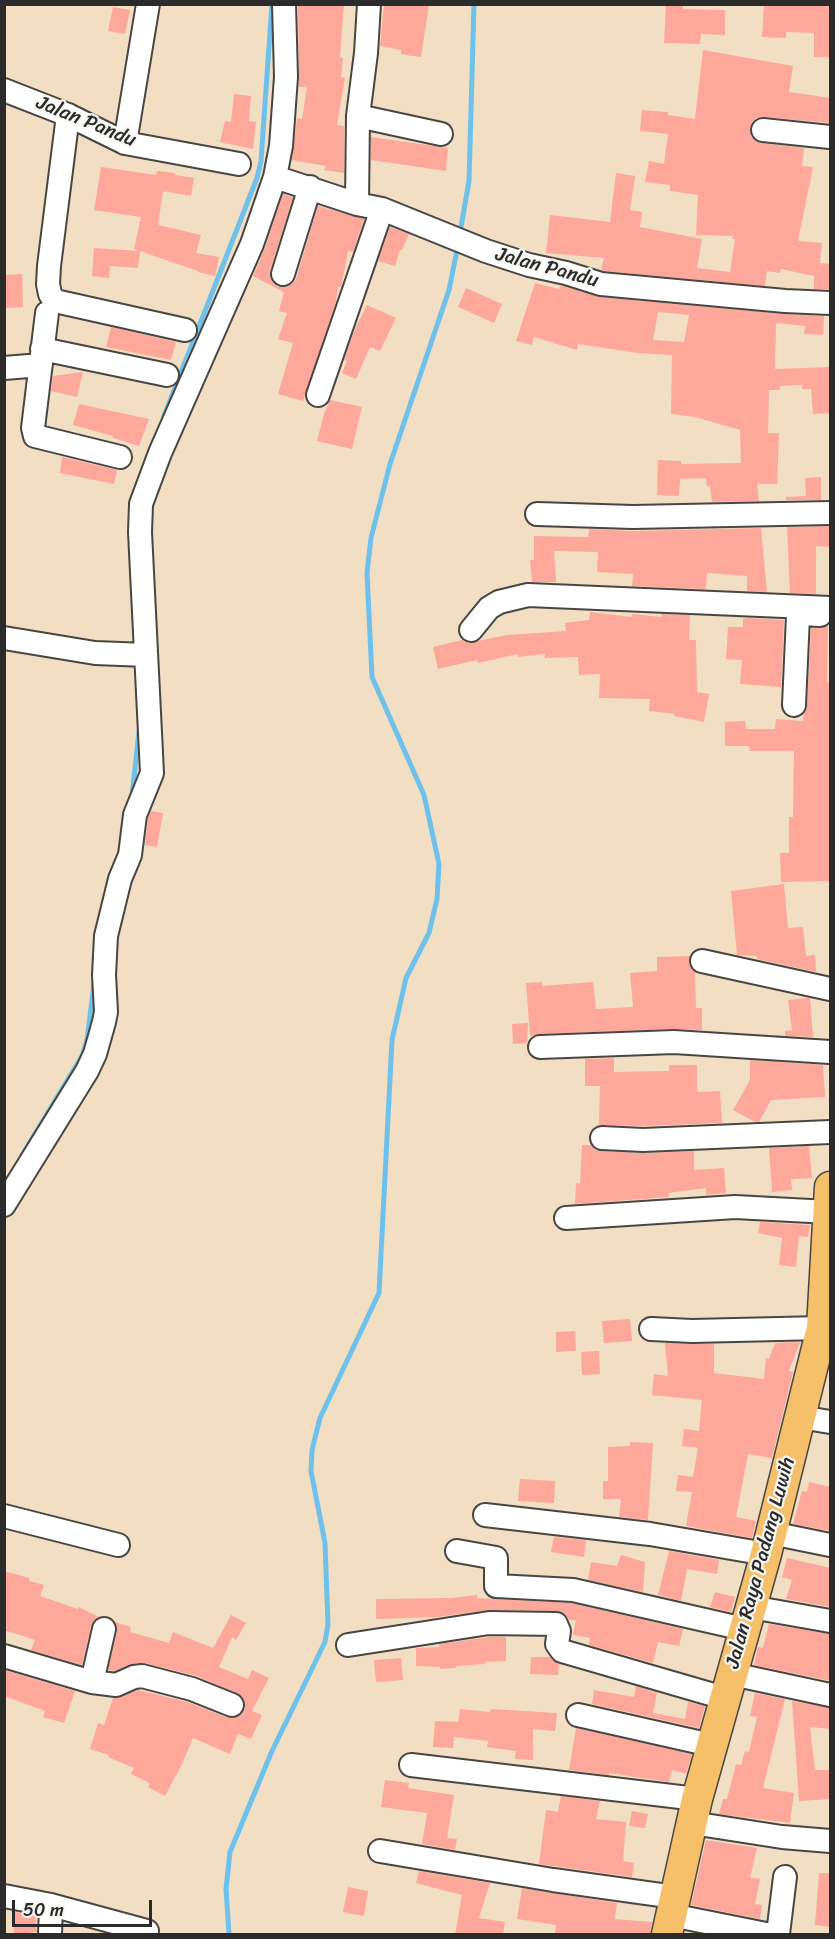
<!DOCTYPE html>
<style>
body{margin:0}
#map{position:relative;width:835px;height:1939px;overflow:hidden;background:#f2dec3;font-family:Sriracha,sans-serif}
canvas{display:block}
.frame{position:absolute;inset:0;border:6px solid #2b2b2b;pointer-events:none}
.scale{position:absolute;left:12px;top:1900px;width:140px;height:27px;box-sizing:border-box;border:3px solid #2b2b2b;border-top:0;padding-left:8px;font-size:18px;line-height:21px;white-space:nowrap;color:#2b2b2b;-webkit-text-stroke:4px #f6f6f2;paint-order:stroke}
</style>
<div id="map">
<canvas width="835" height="1939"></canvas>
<div class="frame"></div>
<div class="scale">50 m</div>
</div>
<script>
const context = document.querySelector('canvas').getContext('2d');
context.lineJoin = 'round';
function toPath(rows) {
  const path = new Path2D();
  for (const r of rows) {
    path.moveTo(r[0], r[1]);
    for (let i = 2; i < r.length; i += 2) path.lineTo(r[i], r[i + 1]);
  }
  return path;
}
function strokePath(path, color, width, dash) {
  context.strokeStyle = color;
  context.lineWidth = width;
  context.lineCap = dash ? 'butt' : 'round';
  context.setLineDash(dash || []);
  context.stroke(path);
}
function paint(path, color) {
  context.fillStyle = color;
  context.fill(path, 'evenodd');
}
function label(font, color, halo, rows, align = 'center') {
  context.font = font + ' Sriracha,sans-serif';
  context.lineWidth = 4.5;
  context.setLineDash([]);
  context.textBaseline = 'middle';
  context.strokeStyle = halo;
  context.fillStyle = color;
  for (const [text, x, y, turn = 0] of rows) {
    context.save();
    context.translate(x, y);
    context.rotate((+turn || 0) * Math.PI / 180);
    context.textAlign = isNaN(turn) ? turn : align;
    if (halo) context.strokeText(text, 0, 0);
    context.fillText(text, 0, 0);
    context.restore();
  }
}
strokePath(toPath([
 [460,233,469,181,474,4],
 [164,416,257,178,261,161,272,4],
 [132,796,139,731],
 [21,1157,82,1056,87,1040,94,984],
 [229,1934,226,1889,230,1852,272,1751,325,1642,328,1624,325,1543,311,1471,312,1450,320,1418,379,1293,392,1040,406,978,429,933,437,899,439,864,424,795,372,677,367,573,371,538,390,464,449,290,458,245]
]), '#6ec1ea', 5);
paint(toPath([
 [298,4,344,4,340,57,343,58,341,77,345,78,337,125,344,126,344,173,324,170,326,166,292,160,297,118,302,119,307,87,299,87],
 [384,4,429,4,421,57,401,54,401,50,380,46],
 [764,4,831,4,830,57,814,57,814,33,786,32,786,38,762,37],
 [666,5,683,6,683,9,725,10,725,35,701,34,700,44,664,43],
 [113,7,130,10,125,34,108,31],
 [703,50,793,66,789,92,831,98,831,123,764,117,757,118,752,122,750,129,751,136,756,141,761,143,804,148,802,166,813,167,798,241,822,243,820,263,831,264,831,289,814,289,814,276,781,269,780,273,767,271,765,286,604,271,601,270,604,258,546,253,550,215,610,222,616,173,635,176,630,210,642,212,640,227,702,239,697,268,730,272,735,239,732,239,733,236,696,235,698,195,670,191,670,185,645,182,649,161,664,164,668,134,640,131,642,110,668,112,668,115,695,119],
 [234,94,251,96,249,121,256,122,253,149,220,142,225,121,231,122],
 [371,137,448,148,446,171,371,160],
 [101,167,156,175,157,171,175,173,175,175,194,178,191,196,163,191,158,225,201,235,196,253,219,257,215,276,198,272,198,271,134,249,141,217,94,210],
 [283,194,293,197,270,271,270,278,273,283,278,287,287,287,292,284,296,279,318,206,364,219,353,252,348,251,341,287,338,286,336,302,303,401,278,394,293,343,278,339,287,313,279,311,284,292,253,276,265,248],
 [390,227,409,234,402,250,400,250,395,266,378,261],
 [94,248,140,251,138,268,110,266,109,278,92,276],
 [22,274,23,307,4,308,4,275],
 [535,283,559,289,560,286,563,286,600,297,784,314,824,316,823,335,804,334,805,326,776,323,775,369,831,367,831,413,813,414,811,389,802,389,802,385,780,386,780,390,769,390,768,433,779,433,777,484,757,484,759,501,712,502,710,486,707,486,706,478,680,479,679,496,657,495,658,460,681,461,681,464,741,463,740,430,695,417,671,414,672,355,638,353,578,344,577,350,534,337,532,345,516,341],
 [658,312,689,315,684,342,653,340],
 [466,288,502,304,494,323,458,307],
 [367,305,396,318,380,351,370,347,356,379,342,373,347,361,344,360,355,329],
 [111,327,176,342,171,360,106,347],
 [83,372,77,397,51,391,53,376],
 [330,400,362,407,352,449,317,441,324,414],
 [79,404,149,419,139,446,113,438,113,436,73,425],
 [62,457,117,470,114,484,60,473],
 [821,477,821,500,786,500,786,497,806,496,805,478],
 [831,526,831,547,816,546,816,594,790,593,787,527],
 [761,528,767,592,747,591,747,576,707,573,706,589,632,586,633,574,597,572,598,552,554,551,556,582,532,582,530,560,534,560,534,536,588,537,589,529,633,531],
 [590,612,632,617,632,614,661,617,662,614,690,615,689,640,696,640,697,692,709,694,704,722,674,716,675,714,649,711,650,699,599,698,600,674,579,675,578,657,545,658,545,654,518,657,518,654,478,663,477,660,438,669,433,647,462,640,468,643,507,635,566,631,565,623,589,620],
 [748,618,784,620,781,687,740,684,742,660,726,659,728,627,743,627,743,619],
 [828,626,827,683,831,683,831,881,781,882,780,853,789,853,789,817,793,817,794,751,750,751,749,746,725,746,725,722,745,721,746,729,775,729,776,719,803,721,804,714,807,706,811,628,820,628],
 [151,811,163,813,157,847,145,845,148,818],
 [784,884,788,928,803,927,806,956,815,955,816,972,757,959,757,956,737,955,731,891],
 [690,956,689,965,695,972,696,1008,702,1008,702,1030,674,1029,539,1034,530,1036,526,983,542,982,542,986,593,982,596,1009,633,1007,630,973,657,971,657,957],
 [807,998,810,998,813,1037,785,1036,785,1031,792,1030,788,1000],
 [528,1023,527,1043,513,1044,512,1024],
 [614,1058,614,1072,669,1071,669,1065,697,1065,697,1092,720,1091,722,1123,643,1126,599,1125,600,1086,585,1086,585,1059],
 [750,1060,823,1065,825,1097,771,1100,759,1122,755,1122,733,1110,750,1080],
 [582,1145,591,1145,595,1150,601,1151,644,1153,694,1151,694,1170,724,1168,726,1193,706,1195,706,1188,668,1193,669,1197,575,1204,576,1183,580,1184],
 [809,1146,812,1178,791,1179,792,1190,772,1192,769,1148],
 [760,1222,810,1225,808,1237,799,1236,796,1267,779,1265,782,1238,758,1233],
 [630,1319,632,1341,604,1343,602,1321],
 [575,1331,576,1351,556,1352,556,1332],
 [800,1342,789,1371,793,1372,772,1458,748,1454,736,1517,756,1521,752,1538,686,1526,692,1492,676,1491,678,1475,693,1477,698,1448,682,1446,684,1429,699,1431,702,1400,652,1395,654,1374,668,1376,665,1343,714,1344,714,1373,764,1379,766,1358,769,1359,775,1343],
 [599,1351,600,1374,582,1375,581,1352],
 [630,1442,653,1443,648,1520,619,1517,621,1499,603,1499,603,1481,608,1481,608,1447,630,1446],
 [520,1479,555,1481,554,1503,518,1501],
 [809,1482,831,1487,831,1531,793,1524,802,1491,807,1492],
 [554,1537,586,1540,584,1557,551,1552],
 [669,1551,719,1560,717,1574,687,1569,681,1601,658,1595],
 [621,1555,645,1562,643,1592,588,1580,591,1562,617,1566],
 [787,1558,831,1568,831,1607,786,1599,792,1580,782,1577],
 [4,1571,29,1578,29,1581,44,1585,40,1596,78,1609,79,1607,99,1617,94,1620,91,1626,82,1665,31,1650,35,1640,4,1630],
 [715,1592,735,1597,731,1612,710,1607],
 [477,1595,477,1598,571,1603,683,1629,679,1646,658,1642,653,1663,589,1645,590,1638,573,1635,576,1620,569,1620,564,1613,556,1611,489,1610,437,1617,376,1619,376,1599,451,1598],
 [231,1615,246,1623,236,1640,232,1637,219,1667,248,1679,252,1670,269,1678,252,1711,262,1715,251,1739,238,1734,230,1754,193,1738,182,1764,165,1796,148,1787,150,1783,131,1774,134,1768,108,1757,109,1755,90,1749,98,1723,104,1725,113,1698,121,1697,138,1690,188,1702,228,1718,234,1718,241,1715,245,1709,245,1704,242,1696,197,1676,145,1663,132,1664,114,1671,108,1670,117,1632,115,1622,131,1627,130,1632,169,1643,173,1632,213,1648],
 [769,1624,831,1634,831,1681,754,1665,758,1647,763,1648],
 [490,1637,506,1637,506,1661,485,1662,485,1664,456,1666,456,1668,440,1669,440,1667,416,1666,416,1648,439,1647,439,1644],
 [531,1657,550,1657,559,1664,558,1675,530,1674],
 [401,1658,403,1680,376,1682,374,1660],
 [4,1670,75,1691,64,1723,43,1717,45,1711,4,1696],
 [636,1686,657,1693,653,1713,685,1719,688,1702,705,1706,699,1728,592,1704,594,1690,634,1697],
 [755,1693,785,1699,763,1788,794,1793,790,1823,719,1814,723,1799,727,1799,736,1764,741,1765,745,1751,749,1752,757,1717,750,1716],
 [792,1701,831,1708,831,1729,810,1727,815,1770,831,1770,831,1799,799,1801],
 [460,1709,490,1712,491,1709,557,1713,555,1731,533,1729,533,1760,515,1759,516,1751,487,1747,488,1741,454,1737,453,1748,433,1747,435,1721,458,1722],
 [576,1728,692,1754,686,1774,672,1770,669,1782,609,1773,609,1775,569,1770],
 [385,1780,409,1783,408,1788,454,1795,447,1838,457,1839,455,1850,422,1844,427,1813,381,1807],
 [561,1796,600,1801,596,1819,626,1822,623,1861,634,1863,632,1877,539,1864,546,1810,558,1812],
 [632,1811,648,1814,645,1828,629,1826],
 [706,1840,757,1848,750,1878,760,1879,755,1904,762,1905,760,1919,691,1905],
 [419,1871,490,1883,479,1918,505,1922,503,1935,455,1935,462,1895,416,1883],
 [819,1873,831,1873,831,1927,815,1925],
 [348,1887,368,1891,364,1916,343,1912],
 [522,1888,617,1903,615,1919,652,1922,650,1935,555,1935,556,1925,517,1919],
 [12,1911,35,1916,37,1932,14,1934]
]), '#fda89b');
const minor = toPath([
 [4,90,68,115,125,143,239,164],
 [68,115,49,266,48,284,50,294,55,301,185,330],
 [358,116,441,134],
 [763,130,830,137],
 [125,143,148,4],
 [275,177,357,204,382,209,486,251,529,265,566,273,601,284,785,301,830,303],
 [357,204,358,116,366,53,369,4],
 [283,274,310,187],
 [47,313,33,428,35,436,120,457],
 [42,349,167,375],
 [4,368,41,365],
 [318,395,382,209],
 [537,514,633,517,830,513],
 [471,630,489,608,499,602,528,595,830,608],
 [4,638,95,653,146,655],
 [794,705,798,616,802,614,820,615],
 [702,961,830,989],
 [540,1047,674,1042,830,1052],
 [602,1138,643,1140,830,1132],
 [4,1205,87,1071,95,1054,104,1022,106,1012,104,975,106,936,120,879,130,855,135,815,152,773,140,532,141,504,160,453,252,244,275,177,281,146,286,77,284,4],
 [566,1218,735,1207,829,1212],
 [651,1329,692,1331,822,1328],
 [800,1417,830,1422],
 [485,1515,650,1534,766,1554],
 [4,1516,118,1545],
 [771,1533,830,1545],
 [457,1551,496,1558,496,1586,573,1590,744,1629],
 [751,1607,830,1621],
 [348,1645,489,1623,556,1624,559,1631,557,1644,562,1651,724,1698],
 [4,1656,92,1682,116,1685,134,1677,142,1676,192,1689,232,1705],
 [732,1674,830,1695],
 [92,1682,104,1629],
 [578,1715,711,1745],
 [411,1765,697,1799],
 [692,1823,782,1837,830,1841],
 [380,1851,553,1880,675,1897],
 [4,1896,51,1905,147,1931],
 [671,1915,766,1934],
 [50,1934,51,1905],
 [778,1934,785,1877]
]);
const major = toPath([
 [667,1934,697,1799,766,1554,822,1328,830,1187]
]);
strokePath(minor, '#494642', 26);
strokePath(major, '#494642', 33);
strokePath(minor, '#fff', 22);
strokePath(major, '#f6c06b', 30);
label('20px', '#2b2b2b', '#f6f6f2', [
 ["Jalan Pandu",86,122,22],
 ["Jalan Pandu",547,268,15],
 ["Jalan Raya Padang Luwih",761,1563,-75]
]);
</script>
